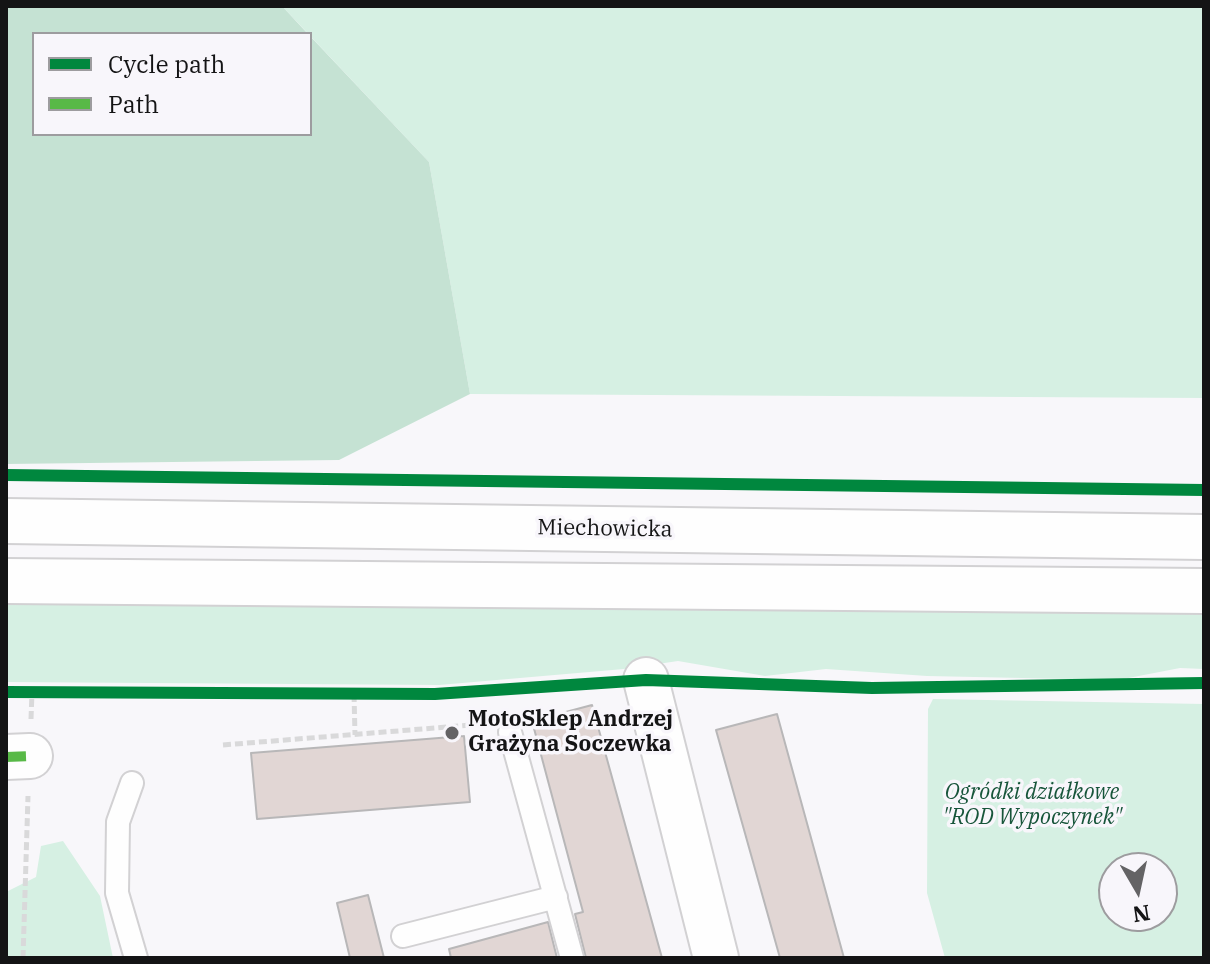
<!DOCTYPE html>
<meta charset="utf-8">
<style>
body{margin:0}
#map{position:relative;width:1210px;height:964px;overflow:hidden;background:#f8f7fa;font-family:"IBM Plex Serif",serif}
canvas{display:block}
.frame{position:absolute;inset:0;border:8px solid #141415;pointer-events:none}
.legend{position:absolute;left:32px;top:32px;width:280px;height:104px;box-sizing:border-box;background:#f8f6fb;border:2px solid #9d9c9f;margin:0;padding:10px 14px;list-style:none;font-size:24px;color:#141415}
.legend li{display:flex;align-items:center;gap:16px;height:40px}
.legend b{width:40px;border:2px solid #9d9c9f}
.north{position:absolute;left:1098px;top:852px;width:80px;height:80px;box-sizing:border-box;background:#f8f6fb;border:2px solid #9d9c9f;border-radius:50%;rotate:171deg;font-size:22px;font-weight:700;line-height:32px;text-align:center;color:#141415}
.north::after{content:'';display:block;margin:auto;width:28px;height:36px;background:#646365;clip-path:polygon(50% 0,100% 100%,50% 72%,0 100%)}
</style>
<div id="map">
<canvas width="1210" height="964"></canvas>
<div class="frame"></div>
<ul class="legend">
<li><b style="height:10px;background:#00873e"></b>Cycle path</li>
<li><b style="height:10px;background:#58b947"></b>Path</li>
</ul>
<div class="north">N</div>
</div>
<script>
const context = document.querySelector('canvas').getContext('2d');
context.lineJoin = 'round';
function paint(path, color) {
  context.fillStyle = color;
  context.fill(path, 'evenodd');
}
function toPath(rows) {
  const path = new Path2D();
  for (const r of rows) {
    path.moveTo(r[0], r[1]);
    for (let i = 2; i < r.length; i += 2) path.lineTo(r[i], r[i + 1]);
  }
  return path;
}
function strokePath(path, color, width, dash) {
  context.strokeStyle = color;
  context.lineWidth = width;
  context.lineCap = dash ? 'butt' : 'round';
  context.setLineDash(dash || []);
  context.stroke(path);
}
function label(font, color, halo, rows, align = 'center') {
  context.font = font + ' "IBM Plex Serif",serif';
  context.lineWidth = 7;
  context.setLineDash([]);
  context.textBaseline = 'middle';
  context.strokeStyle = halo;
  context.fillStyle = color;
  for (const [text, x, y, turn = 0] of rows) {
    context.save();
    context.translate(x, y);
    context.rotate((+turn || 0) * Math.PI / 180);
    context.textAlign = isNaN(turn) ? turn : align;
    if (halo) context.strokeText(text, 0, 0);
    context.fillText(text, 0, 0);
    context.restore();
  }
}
paint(toPath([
 [282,6,1204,6,1204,398,470,394,429,162],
 [6,598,1204,609,1204,669,1180,668,1118,680,927,676,826,669,765,676,678,661,624,669,439,685,6,682],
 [933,699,1204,704,1204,958,945,958,927,893,928,709],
 [1162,868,1162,916,1114,916,1114,868],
 [63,841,100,896,113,958,6,958,6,892,36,877,41,846]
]), '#d6f0e3');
paint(toPath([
 [6,6,282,6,308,34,34,34,34,134,310,134,310,36,429,162,470,394,339,460,6,464]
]), '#c5e2d3');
const building = toPath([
 [592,705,662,958,586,958,575,914,583,912,532,721,592,705],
 [777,714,844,958,780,958,716,730,777,714],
 [464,736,470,802,257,819,251,753,464,736],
 [368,895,384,958,350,958,337,903,368,895],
 [548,922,557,958,451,958,449,949,548,922]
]);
paint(building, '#e1d6d4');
strokePath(building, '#b8b7b8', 2);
const lane = toPath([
 [510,732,572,958],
 [132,783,118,822,117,893,136,958],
 [403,936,556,897]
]);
const street = toPath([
 [646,680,716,958],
 [6,757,30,756]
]);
const secondary = toPath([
 [6,521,1204,537],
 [6,581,1204,591]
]);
strokePath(lane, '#d2d1d3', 26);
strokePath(street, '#d2d1d3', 48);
strokePath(secondary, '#d2d1d3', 48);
strokePath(toPath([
 [686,682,872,688,989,686],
 [6,692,435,694,608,683],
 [354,694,355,735],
 [31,719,32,692],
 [223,745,484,724],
 [23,958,28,796]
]), '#d9d9da', 5, [8, 4]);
strokePath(lane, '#fefefe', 22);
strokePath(street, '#fefefe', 44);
strokePath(secondary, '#fefefe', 44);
strokePath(toPath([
 [6,757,30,756]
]), '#58b947', 10, [20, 10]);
strokePath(toPath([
 [6,475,1204,490],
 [6,692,435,694,646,680,872,688,1204,683]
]), '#00873e', 12);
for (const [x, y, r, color] of [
 [452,733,8,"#646365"]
]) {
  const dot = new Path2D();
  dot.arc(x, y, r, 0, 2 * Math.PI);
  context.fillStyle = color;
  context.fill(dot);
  strokePath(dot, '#f8f6fb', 3);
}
label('22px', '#141415', '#f8f6fb', [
 ["Miechowicka",605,529,1]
]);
label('bold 22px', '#141415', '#f8f6fb', [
 ["MotoSklep Andrzej",468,720],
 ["Grażyna Soczewka",468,745]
], 'left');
label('italic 22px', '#17553a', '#f8f6fb', [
 ["Ogródki działkowe",1032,793],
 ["\"ROD Wypoczynek\"",1032,818]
]);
</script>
